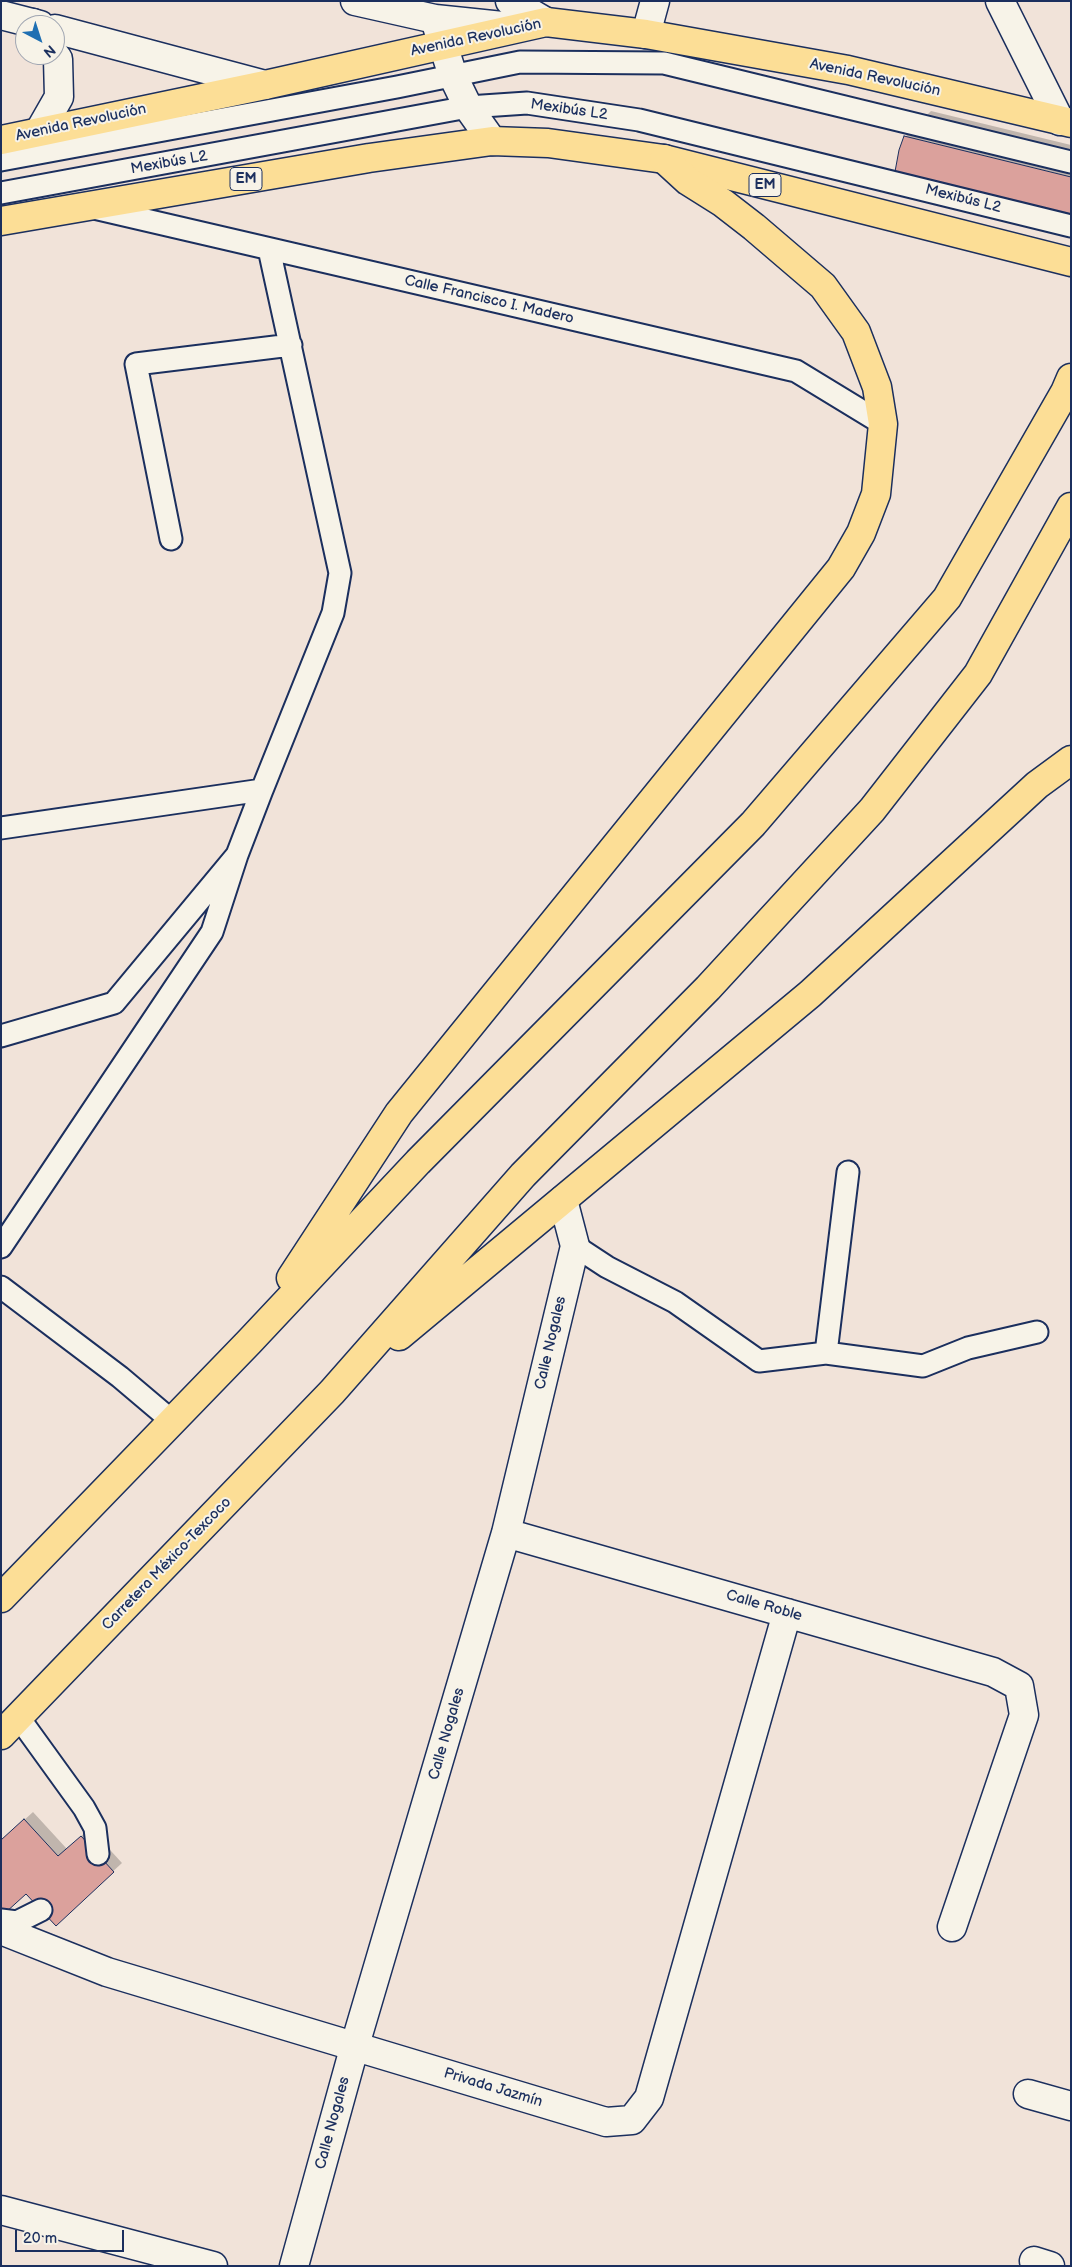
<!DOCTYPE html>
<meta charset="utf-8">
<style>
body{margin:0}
#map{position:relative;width:1072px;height:2267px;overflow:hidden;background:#f1e3d9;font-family:"Balsamiq Sans",sans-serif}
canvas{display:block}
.frame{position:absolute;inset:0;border:2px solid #1b2f5e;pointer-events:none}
.north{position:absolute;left:15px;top:15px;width:50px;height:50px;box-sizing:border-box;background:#f7f3e8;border:1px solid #9fa5b1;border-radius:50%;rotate:140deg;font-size:14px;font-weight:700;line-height:20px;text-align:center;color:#1b2f5e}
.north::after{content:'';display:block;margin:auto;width:18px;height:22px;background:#1f6fb2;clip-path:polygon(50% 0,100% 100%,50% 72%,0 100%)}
.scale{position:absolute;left:15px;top:2230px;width:109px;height:22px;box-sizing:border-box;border:2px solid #1b2f5e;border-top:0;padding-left:6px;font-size:15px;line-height:18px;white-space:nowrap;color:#1b2f5e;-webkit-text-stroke:4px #f7f3e8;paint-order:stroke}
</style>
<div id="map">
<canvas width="1072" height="2267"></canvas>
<div class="frame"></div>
<div class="north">N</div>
<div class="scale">20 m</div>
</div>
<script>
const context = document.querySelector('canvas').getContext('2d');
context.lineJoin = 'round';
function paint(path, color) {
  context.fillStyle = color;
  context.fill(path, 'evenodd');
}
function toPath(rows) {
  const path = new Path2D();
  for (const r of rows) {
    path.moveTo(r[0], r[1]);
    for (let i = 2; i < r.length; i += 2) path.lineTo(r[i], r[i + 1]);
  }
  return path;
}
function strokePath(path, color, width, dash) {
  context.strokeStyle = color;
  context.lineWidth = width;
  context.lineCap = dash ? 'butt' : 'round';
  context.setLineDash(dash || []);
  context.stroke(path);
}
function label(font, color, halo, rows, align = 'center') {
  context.font = font + ' "Balsamiq Sans",sans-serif';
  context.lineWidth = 4;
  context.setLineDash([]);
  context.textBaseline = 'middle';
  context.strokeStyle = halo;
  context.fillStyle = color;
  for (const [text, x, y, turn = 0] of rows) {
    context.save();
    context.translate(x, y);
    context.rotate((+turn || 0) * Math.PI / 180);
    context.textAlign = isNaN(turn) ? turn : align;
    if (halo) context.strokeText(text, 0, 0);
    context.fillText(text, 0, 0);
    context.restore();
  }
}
paint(toPath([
 [931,111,1071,145,1071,219,906,136],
 [33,1812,67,1849,90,1828,122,1863,56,1924,27,1892,1,1841]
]), '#0003');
const building = toPath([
 [904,136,1071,177,1071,221,894,177,899,150,904,136],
 [24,1819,58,1856,81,1836,114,1872,56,1926,26,1894,5,1913,1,1908,1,1840,24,1819]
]);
paint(building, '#dba19c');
strokePath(building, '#1b2f5e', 1);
const lane = toPath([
 [1,160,397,87,520,62,664,63,1071,162],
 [1,193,468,107,527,103,639,120,1071,226],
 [94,208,796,371,883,424],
 [171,539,136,364,291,345],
 [1,828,262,790,333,613,340,573,269,249],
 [1,1036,114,1003,237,855,262,790],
 [575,1246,607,1267,675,1302,759,1361,826,1353,923,1366,968,1348,1037,1332],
 [1,1247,212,932,237,855],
 [1,1287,120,1377,172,1421],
 [826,1353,848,1172],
 [19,1718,84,1808,95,1828,98,1854],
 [1,1920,17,1922,41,1910]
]);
const street = toPath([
 [510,1,546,22],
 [1,15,40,25],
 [55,29,265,85],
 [646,34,655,1],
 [506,1533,993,1672,1019,1686,1024,1715,952,1927],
 [1,1930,107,1972,606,2122,632,2120,649,2098,787,1613],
 [1028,2094,1071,2106],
 [1,2210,213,2266],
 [1034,2261,1050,2266],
 [294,2266,355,2045,506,1533,575,1246,563,1200]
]);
const secondary = toPath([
 [355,1,435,19,512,27],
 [1000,1,1060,121],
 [33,23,34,25],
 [436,23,453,76,468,107,492,141],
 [39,132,59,97,58,59,55,55]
]);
const primary = toPath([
 [1,140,265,85,546,22,646,34,848,70,1071,123],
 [1,221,369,158,492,141,548,143,664,159,1071,262]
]);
const highway = toPath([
 [291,1278,399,1113,841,568,861,533,876,494,883,424,877,387,856,332,823,286,754,227,723,203,688,181,664,159],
 [399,1336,810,994,1037,785,1071,760],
 [1,1598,249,1342,418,1162,753,824,947,598,1065,392,1071,378],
 [1,1735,332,1392,523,1175,708,988,872,810,978,674,1071,507]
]);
strokePath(lane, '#1b2f5e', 25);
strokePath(street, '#1b2f5e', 31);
strokePath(secondary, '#1b2f5e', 31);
strokePath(primary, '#1b2f5e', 31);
strokePath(highway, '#1b2f5e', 31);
strokePath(lane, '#f7f3e8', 21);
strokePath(street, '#f7f3e8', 28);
strokePath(secondary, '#f7f3e8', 28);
strokePath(primary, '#fcde96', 28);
strokePath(highway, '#fcde96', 28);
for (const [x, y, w] of [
 [246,179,32],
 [765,185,32]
]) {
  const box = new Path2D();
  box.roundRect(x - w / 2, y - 11.5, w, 23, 4);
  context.fillStyle = '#f7f3e8';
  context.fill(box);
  strokePath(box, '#1b2f5e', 1);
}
label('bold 14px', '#1b2f5e', null, [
 ["EM",246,179],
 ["EM",765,185]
]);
label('15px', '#1b2f5e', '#f7f3e8', [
 ["Avenida Revolución",476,38,-12],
 ["Avenida Revolución",875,78,12],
 ["Mexibús L2",569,110,8],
 ["Avenida Revolución",81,123,-12],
 ["Mexibús L2",169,163,-10],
 ["Mexibús L2",963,199,14],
 ["Calle Francisco I. Madero",489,300,13],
 ["Calle Nogales",551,1343,-77],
 ["Carretera México-Texcoco",167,1564,-46],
 ["Calle Roble",764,1606,16],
 ["Calle Nogales",447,1734,-74],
 ["Privada Jazmín",493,2088,17],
 ["Calle Nogales",333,2123,-75]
]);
</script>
